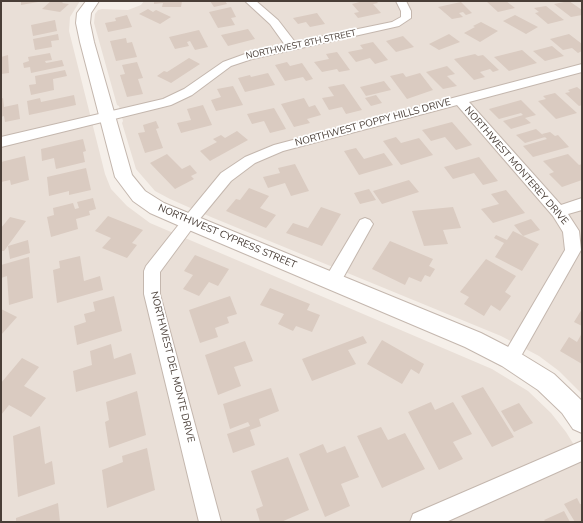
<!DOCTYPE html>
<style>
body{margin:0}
#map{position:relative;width:583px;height:523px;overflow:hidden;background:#f5efe9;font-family:"Nunito Sans",sans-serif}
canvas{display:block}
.frame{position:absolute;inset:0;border:2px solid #493e37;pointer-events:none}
</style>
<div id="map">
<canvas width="583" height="523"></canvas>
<div class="frame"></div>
</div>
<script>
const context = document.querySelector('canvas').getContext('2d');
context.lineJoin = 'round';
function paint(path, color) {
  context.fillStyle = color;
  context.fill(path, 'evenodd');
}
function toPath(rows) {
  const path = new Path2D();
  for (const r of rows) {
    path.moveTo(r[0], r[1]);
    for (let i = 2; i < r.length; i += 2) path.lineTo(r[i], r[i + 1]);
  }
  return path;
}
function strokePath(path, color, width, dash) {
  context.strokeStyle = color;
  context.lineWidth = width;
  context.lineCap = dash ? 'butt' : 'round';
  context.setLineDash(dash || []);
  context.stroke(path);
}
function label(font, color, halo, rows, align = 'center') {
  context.font = font + ' "Nunito Sans",sans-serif';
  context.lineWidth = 3.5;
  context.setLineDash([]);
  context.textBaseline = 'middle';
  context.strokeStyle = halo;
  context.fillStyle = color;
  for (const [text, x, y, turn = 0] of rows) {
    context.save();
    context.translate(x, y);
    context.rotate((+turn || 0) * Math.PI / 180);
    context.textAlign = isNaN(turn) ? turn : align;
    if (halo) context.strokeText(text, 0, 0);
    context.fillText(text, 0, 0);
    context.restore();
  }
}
paint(toPath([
 [1,1,80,1,70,17,69,31,105,174,111,189,127,206,150,223,492,369,528,391,551,413,566,432,582,458,582,522,1,522],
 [144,1,582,1,582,394,559,371,539,356,501,336,211,217,170,199,155,191,136,169,122,123,123,121,119,106,117,105,94,23,95,14,98,10,102,9,128,10,141,5]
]), '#e9dfd7');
paint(toPath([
 [21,1,38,1,38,2,21,5],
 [51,1,64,1,62,3,69,4,60,12,42,9],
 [154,1,182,1,181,7,162,7,163,3,154,4],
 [210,1,225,1,227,4,214,7],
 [363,1,376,1,378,3,373,4,381,13,358,18,354,13,359,12,352,4],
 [486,1,506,1,515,8,498,12],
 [569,1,582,10,582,15,571,17,554,4],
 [461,2,472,13,466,15,463,12,459,13,463,17,452,19,438,7],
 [546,6,564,20,548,24,535,13,539,12,534,8],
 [231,7,236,17,231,18,235,25,218,28,209,12],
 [148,9,153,12,156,10,171,17,160,24,139,14],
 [317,13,325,24,310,27,306,22,298,24,293,18],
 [127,15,132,27,108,32,105,23,116,21,115,18],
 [515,15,538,27,526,34,503,21],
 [55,20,57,31,33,36,31,25],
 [481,22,498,31,480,42,464,33,475,27,473,26],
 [248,29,255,39,228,46,221,35],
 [199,30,208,47,195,50,190,41,187,42,189,46,175,49,169,37],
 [58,34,59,40,51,41,52,47,35,50,33,39],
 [449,34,460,42,439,50,429,44],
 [569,34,582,44,582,51,578,53,572,48,563,50,550,39],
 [403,36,414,47,396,52,386,41],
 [126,38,127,43,132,42,137,57,116,61,110,41],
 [373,42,388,60,375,64,370,58,356,62,348,52,363,49,360,45],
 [552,46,564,56,545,61,533,51],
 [522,50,537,63,509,71,494,57],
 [337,52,350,70,339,72,337,69,322,72,314,62,329,59,326,54],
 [50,53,52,60,45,61,46,63,62,60,64,66,31,73,30,67,24,68,23,63,29,61,28,57],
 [475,54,478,56,483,55,499,70,493,72,490,69,480,72,485,77,474,80,454,59],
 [8,55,9,73,1,74,1,57],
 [189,58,200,64,171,83,157,76,164,71,167,72],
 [137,62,143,78,138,79,143,94,127,97,120,75,125,74,122,65],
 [287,62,290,66,302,63,313,79,306,81,303,77,285,81,275,65],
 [447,66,455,74,447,76,457,86,443,89,426,72],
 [65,70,67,76,53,79,54,90,31,95,29,85,36,84,35,76],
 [268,73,275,85,245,92,238,78,250,75,251,77],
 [403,73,406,77,420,73,433,90,407,99,390,76],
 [384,81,391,90,366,96,360,87],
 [344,84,362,110,346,114,342,107,329,110,322,98,334,96,328,87],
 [233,86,243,105,216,111,211,100,221,97,217,89],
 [577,87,582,91,582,105,579,106,565,93,570,92,568,90],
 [555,93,577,113,556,119,538,101,546,99,543,96],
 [74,95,76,105,29,115,27,101,40,98,41,102],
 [376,95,382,103,371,106,365,98],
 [3,98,4,107,18,104,20,119,5,122,4,116,1,117,1,99],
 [304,98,309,107,315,105,321,115,307,119,310,123,294,127,281,104],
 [521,100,536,115,525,118,531,123,511,129,503,121,523,115,521,113,499,119,489,109],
 [203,105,212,125,181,133,177,123,191,120,187,109],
 [274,108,286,129,270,133,264,121,252,124,247,114],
 [156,121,159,128,156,129,163,148,145,153,138,133,145,132,143,125],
 [452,122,472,145,456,150,445,137,431,141,422,130],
 [536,129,545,137,525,143,516,135],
 [237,131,248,140,210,161,200,151,217,142,213,139,221,135,225,138],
 [550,132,555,136,558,135,569,147,533,157,523,146,547,139,542,134],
 [396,137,401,143,419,138,433,155,401,165,383,141],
 [83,139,86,151,83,152,85,162,56,169,54,158,42,161,41,149],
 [356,148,364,159,384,153,393,165,359,175,344,151],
 [167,154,182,169,190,165,197,173,191,176,194,179,175,189,150,163],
 [568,154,579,165,582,164,582,180,562,187,549,174,554,172,543,161],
 [25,156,29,180,11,185,10,180,1,182,1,162],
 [479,157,498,181,483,185,474,173,453,179,444,167],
 [295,164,309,191,291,196,285,183,268,188,263,177,280,173,278,168],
 [86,168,91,190,69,195,69,191,49,196,47,177],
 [409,180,419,192,382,204,373,191],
 [249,188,269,196,260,208,276,215,266,228,226,211,236,199,240,200],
 [369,189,376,200,360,204,354,193],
 [506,190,525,213,493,223,481,209,499,204,491,194],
 [93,198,96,209,89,211,90,215,76,219,78,229,51,237,47,217,54,215,53,208,73,203,75,209,79,208,77,202],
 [321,207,341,214,322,246,286,233,293,223,308,228],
 [453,207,461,228,443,230,448,244,424,246,412,211],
 [108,216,143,230,132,243,137,245,127,258,102,248,111,238,95,231],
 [10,217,26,221,4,251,1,251,1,228],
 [531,219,540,230,523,236,514,225],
 [513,231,539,244,522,271,495,257,504,243,494,238,496,235,507,240],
 [28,240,30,253,10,259,8,246],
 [390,241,433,259,429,266,435,269,430,277,425,275,421,282,409,277,405,285,372,269],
 [195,255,229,269,218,286,209,282,199,296,183,289,193,275,184,271],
 [80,256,84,281,100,276,103,290,57,303,53,270,60,268,59,261],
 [29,257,33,298,9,305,7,276,1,278,1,265],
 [486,259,516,276,505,292,511,296,500,311,491,305,484,316,464,304,469,297,460,292],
 [270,288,310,304,307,310,320,315,312,332,296,326,293,331,278,324,284,314,260,305],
 [114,296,122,331,77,345,74,326,86,322,84,314,95,311,93,302],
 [230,296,237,314,227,317,229,323,215,328,218,337,200,343,189,310],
 [1,309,17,317,1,335],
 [582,309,582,326,574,322],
 [582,333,582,364,560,351,569,337,577,342],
 [363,336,367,343,348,350,356,364,312,381,302,359],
 [382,340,424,364,419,374,411,369,402,384,367,364],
 [245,341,253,361,234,367,241,386,218,395,205,355],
 [111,344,114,359,131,353,136,374,76,392,73,371,92,365,90,351],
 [22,358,39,367,24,386,46,398,31,417,9,405,1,415,1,383],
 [483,387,514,437,492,447,461,396],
 [271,388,279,411,259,419,261,426,250,430,255,445,233,453,227,434,250,426,248,422,230,429,223,404],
 [137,391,146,435,109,448,105,422,109,420,106,402],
 [431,402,435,410,453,402,472,434,453,442,463,459,439,470,408,412],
 [519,403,533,423,514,432,501,411],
 [40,426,45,464,52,461,55,484,18,497,13,436],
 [381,427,388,440,405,433,425,469,382,488,357,436],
 [323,444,327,453,345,446,359,477,341,484,350,506,325,517,299,454],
 [147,448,155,490,107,508,102,470,123,462,122,456],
 [288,457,309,510,281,522,260,522,256,509,263,506,251,471],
 [577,498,580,504,582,504,582,522,575,522,564,504],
 [58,503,60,522,16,522,16,518],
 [564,511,570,522,546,522,544,520]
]), '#dacbc1');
const minor = toPath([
 [245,1,256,1,278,20,295,42,392,22,401,17,401,11,396,1,406,1,411,11,411,18,399,26,252,59,231,66,192,95,171,105,1,147,1,137,163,99,184,89,223,62,245,54,285,45,270,24,245,1],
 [582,64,582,72,469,102,561,205,582,198,582,210,568,214,579,231,581,250,516,365,510,367,504,365,501,359,565,250,563,232,553,216,457,105,283,151,255,163,231,181,194,226,160,272,160,294,221,522,199,522,144,294,144,271,146,266,184,218,221,173,245,157,274,145,582,64],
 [365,218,370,220,373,224,338,287,332,289,326,287,324,282,326,277,360,220,365,218],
 [582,441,582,461,446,522,410,522,413,514,582,441]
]);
const tertiary = toPath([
 [86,1,99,1,91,13,90,23,94,42,132,175,145,191,164,203,481,333,518,352,554,374,578,397,582,401,582,433,573,429,562,413,538,390,502,366,465,347,182,227,150,213,133,201,115,177,80,42,76,23,77,13,86,1]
]);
strokePath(minor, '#c4b7ae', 2);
strokePath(tertiary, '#c4b7ae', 2);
paint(minor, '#fff');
paint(tertiary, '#fff');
label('9px', '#493e37', '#fff', [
 ["NORTHWEST 8TH STREET",301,45,-12]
]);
label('10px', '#493e37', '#fff', [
 ["NORTHWEST POPPY HILLS DRIVE",373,123,-15],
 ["NORTHWEST MONTEREY DRIVE",516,166,49],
 ["NORTHWEST CYPRESS STREET",227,237,23],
 ["NORTHWEST DEL MONTE DRIVE",172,367,76]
]);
</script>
